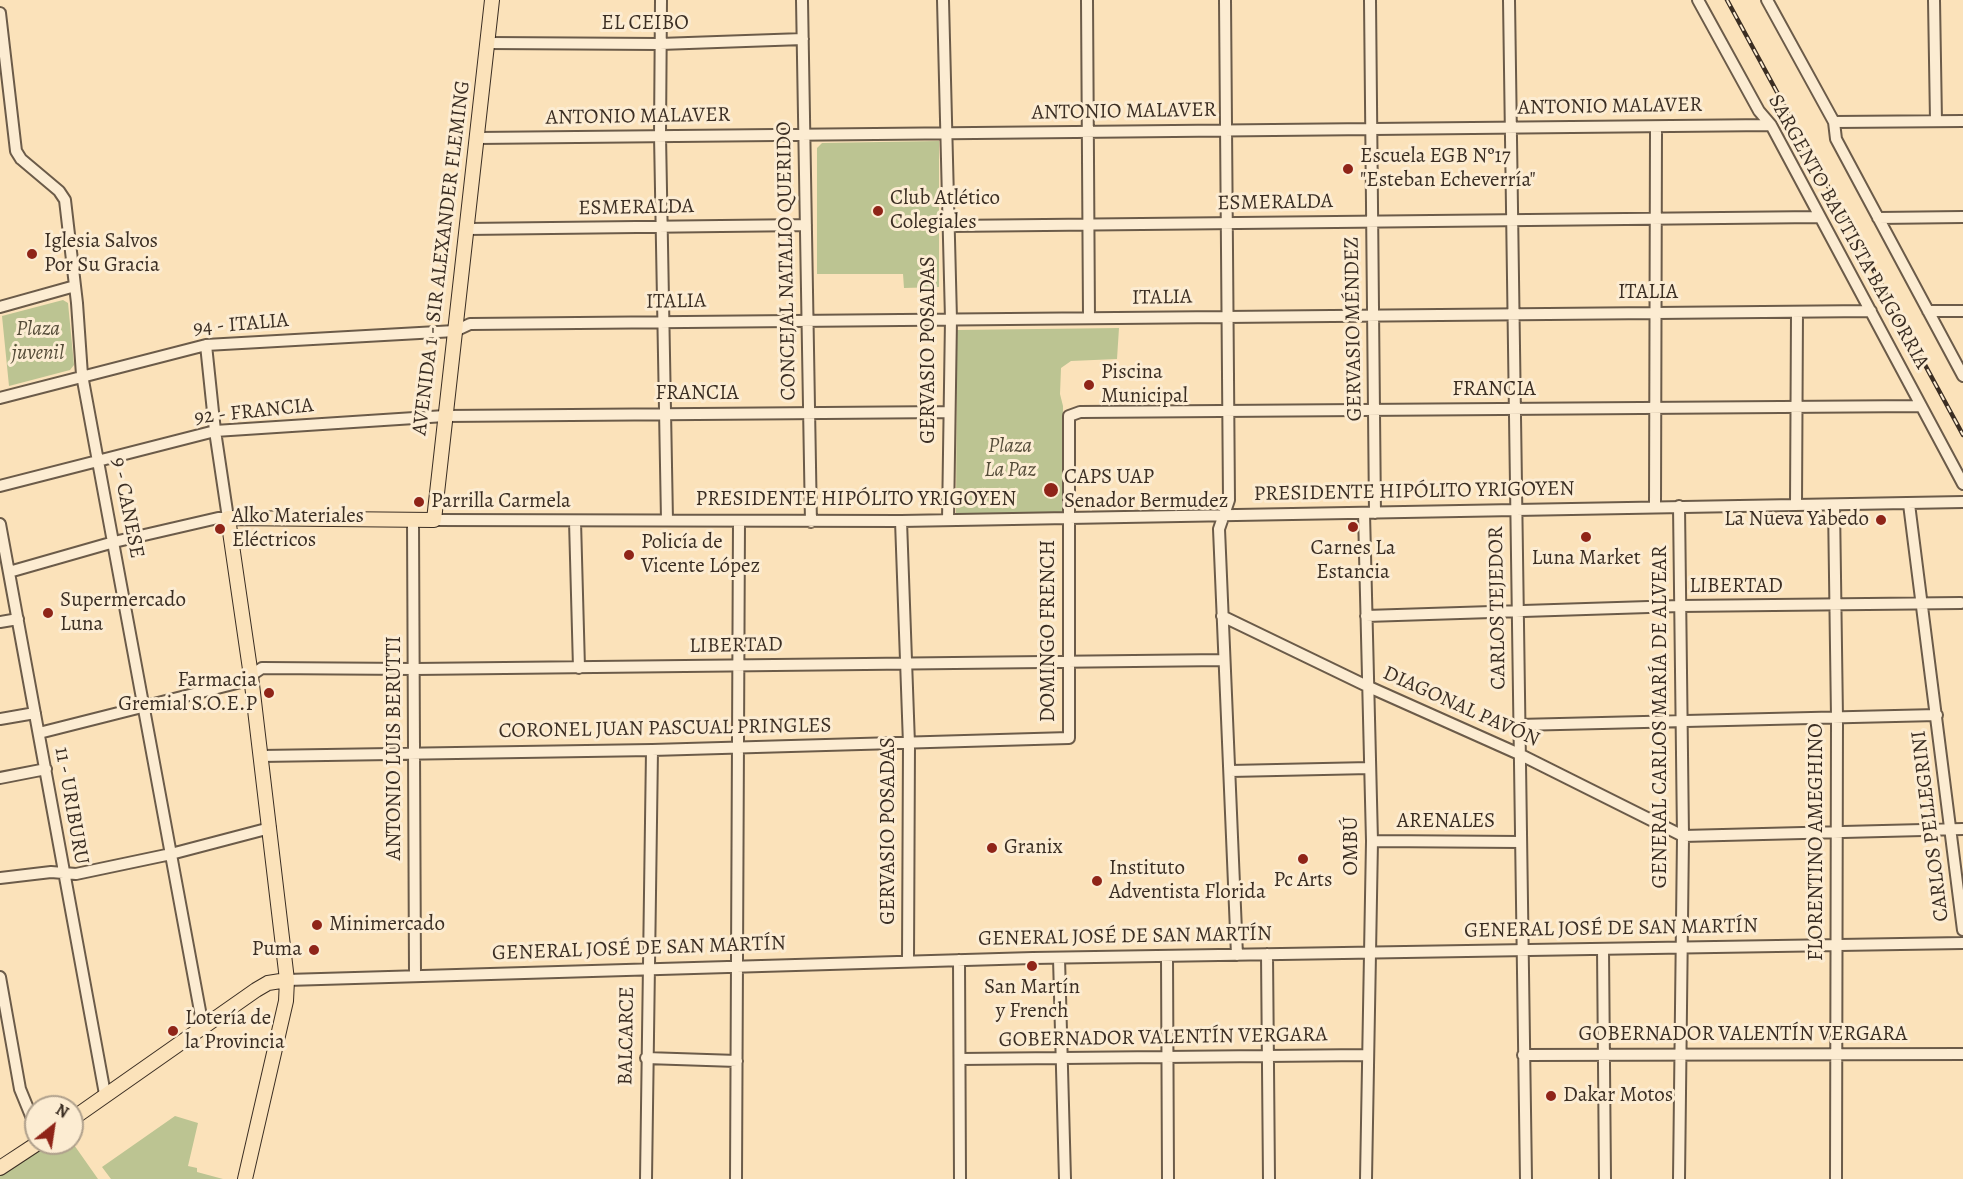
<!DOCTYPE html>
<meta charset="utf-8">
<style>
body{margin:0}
#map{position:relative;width:1963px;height:1179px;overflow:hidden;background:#fbe2ba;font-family:Alegreya,serif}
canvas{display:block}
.north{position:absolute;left:24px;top:1095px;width:60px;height:60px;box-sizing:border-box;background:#fcecd2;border:2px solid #afa08c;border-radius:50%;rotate:30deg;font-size:16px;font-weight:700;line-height:24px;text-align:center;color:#3b2e23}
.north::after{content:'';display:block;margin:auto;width:21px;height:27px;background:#8f2418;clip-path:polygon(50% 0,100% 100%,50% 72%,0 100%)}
</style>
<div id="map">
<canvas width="1963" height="1179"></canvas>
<div class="north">N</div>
</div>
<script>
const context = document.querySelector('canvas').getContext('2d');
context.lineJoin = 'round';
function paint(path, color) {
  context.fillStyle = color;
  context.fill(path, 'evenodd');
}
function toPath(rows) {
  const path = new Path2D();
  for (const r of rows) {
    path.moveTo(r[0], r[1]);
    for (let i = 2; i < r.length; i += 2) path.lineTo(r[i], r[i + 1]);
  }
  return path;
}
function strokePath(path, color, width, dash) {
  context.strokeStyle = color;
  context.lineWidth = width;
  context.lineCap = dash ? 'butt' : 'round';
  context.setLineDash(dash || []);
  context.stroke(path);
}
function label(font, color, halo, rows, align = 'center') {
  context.font = font + ' Alegreya,serif';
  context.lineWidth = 6;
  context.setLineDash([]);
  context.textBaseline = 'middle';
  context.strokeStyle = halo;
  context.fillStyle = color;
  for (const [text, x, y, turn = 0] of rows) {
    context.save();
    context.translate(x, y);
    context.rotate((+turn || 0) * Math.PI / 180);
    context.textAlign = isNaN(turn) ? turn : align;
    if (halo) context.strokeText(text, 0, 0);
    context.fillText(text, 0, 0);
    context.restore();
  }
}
paint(toPath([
 [939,141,939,287,904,288,903,274,817,274,817,148,822,143],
 [63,300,68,303,74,365,70,370,9,386,2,316],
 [1119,328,1117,359,1071,361,1061,368,1060,394,1063,406,1064,513,956,514,957,330],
 [175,1116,198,1123,188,1166,197,1168,197,1172,223,1179,111,1179,102,1167],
 [72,1142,98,1179,0,1179,0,1173,45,1143]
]), '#bcc492');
const minor = toPath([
 [661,0,660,135,667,520],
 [802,0,811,522],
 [943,0,951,319,948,520],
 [1087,0,1089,318],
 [1225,0,1229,500,1219,529,1237,955],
 [1370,0,1375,513],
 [1509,0,1526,1179],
 [1698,0,1759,111,1771,125,1963,484],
 [1767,0,1834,122,1836,139,1963,376],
 [1934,0,1936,121],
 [0,13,16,151,21,159,59,191,65,200,77,303,82,375,203,1027],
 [488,43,660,44,803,39],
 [1834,122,1963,121],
 [477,138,1771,125],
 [1878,218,1963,217],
 [948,226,1819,217],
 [467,229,806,225],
 [0,307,75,286],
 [1928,311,1963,311],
 [0,398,206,345,455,331,470,324,1871,311],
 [0,486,215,431,445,416,949,412],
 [1909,504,1963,930],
 [1796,505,1797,312],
 [1834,505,1837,718,1836,1179],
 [1655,507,1656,127],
 [1364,513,1372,841,1366,1179],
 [434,520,901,521,1963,502],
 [413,521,415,975],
 [575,521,579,668],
 [901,521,909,744,908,961],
 [0,524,105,1094],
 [9,572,114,542,218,518,228,518,215,431,206,345],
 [1222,616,1369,687,1519,754,1683,836,1963,829],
 [1366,616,1680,606,1961,603],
 [0,622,18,619],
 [0,719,35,713],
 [1518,725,1937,715],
 [39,733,241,682,262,668,415,669,1224,660],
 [261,756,652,750,1069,738,1069,416,1080,412,1921,406],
 [1230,771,1370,768],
 [0,778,46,769],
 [1372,841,1521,842],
 [0,878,51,872,76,874,171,854,270,828],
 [1603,949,1605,1179],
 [1267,954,1269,1179],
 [1167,956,1168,1179],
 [1059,958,1065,1179],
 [959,960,960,1179],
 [0,977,20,1089,36,1128],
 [287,980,1033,958,1963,943],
 [1523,1055,1963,1054],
 [646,1058,737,1061],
 [960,1059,1367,1055],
 [646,1179,652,750],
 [736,1179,739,521],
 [1679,1179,1683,836,1679,506]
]);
const major = toPath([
 [72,1119,256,990,268,983,287,980],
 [0,1168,38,1143],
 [245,1179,286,1001,287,980,251,676,228,518,434,520,492,0]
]);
strokePath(minor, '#6b5b49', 14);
strokePath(major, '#3b2e23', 16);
strokePath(minor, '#fcecd2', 10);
strokePath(major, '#fbe2ba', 14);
const rail = toPath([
 [1727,0,1963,435]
]);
strokePath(rail, '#3b2e23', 4.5);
strokePath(rail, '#fcecd2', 2, [7]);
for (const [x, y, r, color] of [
 [1348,169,6,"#8f2418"],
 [878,211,6,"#8f2418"],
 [32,254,6,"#8f2418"],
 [1089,385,6,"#8f2418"],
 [1051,490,8,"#8f2418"],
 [419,502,6,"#8f2418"],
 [1881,520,6,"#8f2418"],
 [1353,527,6,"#8f2418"],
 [220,529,6,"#8f2418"],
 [1586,537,6,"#8f2418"],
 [629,555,6,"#8f2418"],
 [48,613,6,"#8f2418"],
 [269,693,6,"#8f2418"],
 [992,848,6,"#8f2418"],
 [1303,859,6,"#8f2418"],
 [1097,881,6,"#8f2418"],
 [317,925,6,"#8f2418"],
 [314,950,6,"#8f2418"],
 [1032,966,6,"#8f2418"],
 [173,1031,6,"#8f2418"],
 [1551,1096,6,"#8f2418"]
]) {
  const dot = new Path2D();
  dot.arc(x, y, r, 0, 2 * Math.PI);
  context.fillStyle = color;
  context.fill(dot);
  strokePath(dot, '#fcecd2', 2);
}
label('21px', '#3b2e23', '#fcecd2', [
 ["EL CEIBO",645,24],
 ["ANTONIO MALAVER",1610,107,-1],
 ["ANTONIO MALAVER",1124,112,-1],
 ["ANTONIO MALAVER",638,117,-1],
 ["ESMERALDA",1275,203,-1],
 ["ESMERALDA",636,208,-1],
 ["SARGENTO BAUTISTA BAIGORRIA",1848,232,61],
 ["AVENIDA 1 - SIR ALEXANDER FLEMING",442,258,-83],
 ["CONCEJAL NATALIO QUERIDO",787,261,-91],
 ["ITALIA",1648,293],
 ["ITALIA",1162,298,-1],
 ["ITALIA",676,302,-1],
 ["94 - ITALIA",241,325,-5],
 ["GERVASIO MÉNDEZ",1354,329,-91],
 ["GERVASIO POSADAS",929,350,-90],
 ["FRANCIA",1494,390],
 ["FRANCIA",697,394],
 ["92 - FRANCIA",254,412,-6],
 ["PRESIDENTE HIPÓLITO YRIGOYEN",1414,492,-1],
 ["PRESIDENTE HIPÓLITO YRIGOYEN",856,500],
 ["9 - CANESE",127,508,79],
 ["LIBERTAD",1736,587],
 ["CARLOS TEJEDOR",1498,608,-91],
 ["DOMINGO FRENCH",1049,631,-90],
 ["LIBERTAD",736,646,-1],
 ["DIAGONAL PAVÓN",1461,707,24],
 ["GENERAL CARLOS MARÍA DE ALVEAR",1661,717,-90],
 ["CORONEL JUAN PASCUAL PRINGLES",665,729,-1],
 ["ANTONIO LUIS BERUTTI",395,748,-90],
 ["11 - URIBURU",71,806,80],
 ["ARENALES",1446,822],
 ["CARLOS PELLEGRINI",1931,826,-97],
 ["GERVASIO POSADAS",889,831,-90],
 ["FLORENTINO AMEGHINO",1817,842,-90],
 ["OMBÚ",1352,846,-90],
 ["GENERAL JOSÉ DE SAN MARTÍN",1611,929,-1],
 ["GENERAL JOSÉ DE SAN MARTÍN",1125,937,-1],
 ["GENERAL JOSÉ DE SAN MARTÍN",639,949,-2],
 ["GOBERNADOR VALENTÍN VERGARA",1743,1035],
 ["BALCARCE",627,1036,-89],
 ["GOBERNADOR VALENTÍN VERGARA",1163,1038,-1]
]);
label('21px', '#3b2e23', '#fcecd2', [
 ["Escuela EGB Nº17",1360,157],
 ["\"Esteban Echeverría\"",1360,181],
 ["Club Atlético",890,199],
 ["Colegiales",890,223],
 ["Iglesia Salvos",44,242],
 ["Por Su Gracia",44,266],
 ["Piscina",1101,373],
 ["Municipal",1101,397],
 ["CAPS UAP",1064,478],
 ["Senador Bermudez",1064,502],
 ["Parrilla Carmela",431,502],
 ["Alko Materiales",232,517],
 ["Eléctricos",232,541],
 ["La Nueva Yabedo",1869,520,"right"],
 ["Policía de",641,543],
 ["Vicente López",641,567],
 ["Carnes La",1353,549,"center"],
 ["Estancia",1353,573,"center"],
 ["Luna Market",1586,559,"center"],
 ["Supermercado",60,601],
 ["Luna",60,625],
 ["Farmacia",257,681,"right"],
 ["Gremial S.O.E.P",257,705,"right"],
 ["Granix",1004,848],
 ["Instituto",1109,869],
 ["Adventista Florida",1109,893],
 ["Pc Arts",1303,881,"center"],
 ["Minimercado",329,925],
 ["Puma",302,950,"right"],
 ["San Martín",1032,988,"center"],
 ["y French",1032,1012,"center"],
 ["Lotería de",185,1019],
 ["la Provincia",185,1043],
 ["Dakar Motos",1563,1096]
], 'left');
label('italic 21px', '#554c39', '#fcecd2', [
 ["Plaza",38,330],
 ["juvenil",38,354],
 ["Plaza",1010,447],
 ["La Paz",1010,471]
]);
</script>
